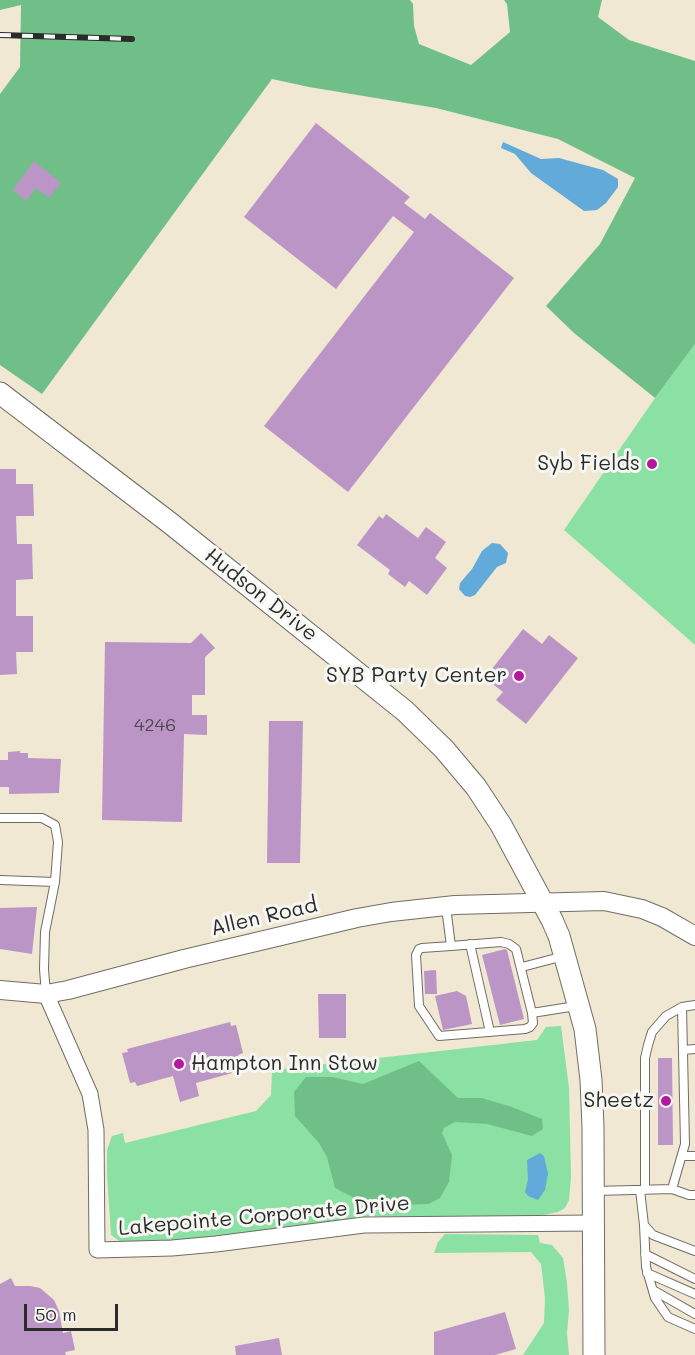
<!DOCTYPE html>
<style>
body{margin:0}
#map{position:relative;width:695px;height:1355px;overflow:hidden;background:#f0e8d2;font-family:Mali,sans-serif}
canvas{display:block}
.scale{position:absolute;left:24px;top:1304px;width:94px;height:27px;box-sizing:border-box;border:3px solid #2b2b2b;border-top:0;padding-left:8px;font-size:18px;line-height:21px;white-space:nowrap;color:#2b2b2b;-webkit-text-stroke:4px #f6f6f2;paint-order:stroke}
</style>
<div id="map">
<canvas width="695" height="1355"></canvas>
<div class="scale">50 m</div>
</div>
<script>
const context = document.querySelector('canvas').getContext('2d');
context.lineJoin = 'round';
function paint(path, color) {
  context.fillStyle = color;
  context.fill(path, 'evenodd');
}
function toPath(rows) {
  const path = new Path2D();
  for (const r of rows) {
    path.moveTo(r[0], r[1]);
    for (let i = 2; i < r.length; i += 2) path.lineTo(r[i], r[i + 1]);
  }
  return path;
}
function strokePath(path, color, width, dash) {
  context.strokeStyle = color;
  context.lineWidth = width;
  context.lineCap = dash ? 'butt' : 'round';
  context.setLineDash(dash || []);
  context.stroke(path);
}
function label(font, color, halo, rows, align = 'center') {
  context.font = font + ' Mali,sans-serif';
  context.lineWidth = 6;
  context.setLineDash([]);
  context.textBaseline = 'middle';
  context.strokeStyle = halo;
  context.fillStyle = color;
  for (const [text, x, y, turn = 0] of rows) {
    context.save();
    context.translate(x, y);
    context.rotate((+turn || 0) * Math.PI / 180);
    context.textAlign = isNaN(turn) ? turn : align;
    if (halo) context.strokeText(text, 0, 0);
    context.fillText(text, 0, 0);
    context.restore();
  }
}
paint(toPath([
 [695,344,695,645,564,530,655,398],
 [561,1026,569,1088,571,1177,569,1200,565,1208,558,1212,529,1218,372,1216,272,1231,182,1241,124,1244,111,1235,107,1175,107,1150,112,1136,123,1133,125,1143,256,1111,271,1095,272,1070,537,1040,546,1027],
 [445,1234,538,1235,540,1243,552,1245,563,1258,567,1283,569,1310,567,1333,569,1355,523,1355,544,1323,545,1298,541,1264,531,1252,434,1253,438,1242]
]), '#8be1a3');
paint(toPath([
 [0,0,410,0,413,4,414,26,419,44,471,65,510,32,507,4,504,0,602,0,598,17,629,40,695,61,695,344,655,398,574,333,546,306,600,244,635,178,558,139,436,108,309,87,272,79,42,394,0,365,0,94,20,67,21,5,0,10],
 [419,1061,458,1098,482,1098,512,1107,542,1119,543,1129,532,1136,487,1124,455,1122,444,1128,442,1133,452,1155,449,1182,440,1198,429,1204,394,1205,358,1200,335,1188,327,1157,319,1143,295,1116,294,1092,306,1077,332,1077,363,1084]
]), '#70bf89');
paint(toPath([
 [503,142,541,159,559,158,603,170,618,179,618,187,606,203,597,210,584,211,531,173,515,154,501,148],
 [492,543,500,544,508,553,506,563,497,567,475,595,470,597,465,596,459,589,460,583,472,569,482,551],
 [540,1153,544,1156,548,1174,545,1190,538,1200,528,1196,525,1192,528,1179,527,1160]
]), '#62aad9');
paint(toPath([
 [316,123,410,197,404,203,425,219,430,213,514,278,348,492,264,426,414,232,393,216,336,289,244,217],
 [34,161,61,183,49,198,36,188,26,201,13,190],
 [0,469,16,469,16,484,33,484,34,516,16,516,17,544,32,544,33,579,16,580,16,616,33,616,33,652,16,652,17,674,0,675],
 [386,514,418,538,426,527,446,542,435,558,447,568,427,595,409,581,405,587,388,574,390,570,357,545,379,516,383,519],
 [523,629,542,644,549,635,578,658,526,724,496,700,503,692,485,678],
 [201,633,215,648,205,657,205,695,192,695,192,715,207,715,207,735,184,734,182,822,102,820,105,642,191,643],
 [269,721,303,721,300,863,267,863],
 [20,751,20,753,28,753,28,758,61,759,59,793,9,794,9,787,0,787,0,760,8,760,8,752],
 [37,907,32,954,0,949,0,908],
 [505,949,507,950,524,1019,500,1025,482,955],
 [436,970,437,994,425,994,424,971],
 [457,991,466,996,472,1024,443,1030,435,996],
 [318,994,346,994,346,1038,319,1038],
 [230,1022,231,1026,236,1025,243,1053,238,1055,239,1059,233,1060,236,1072,196,1083,199,1096,180,1102,173,1076,137,1086,135,1082,130,1083,122,1053,128,1052,127,1049],
 [658,1058,672,1058,673,1145,658,1145],
 [11,1278,15,1286,30,1286,40,1288,54,1300,59,1311,63,1333,71,1331,75,1350,65,1352,66,1355,0,1355,0,1284],
 [505,1312,516,1349,495,1355,434,1355,434,1332],
 [279,1338,282,1355,236,1355,235,1346]
]), '#bb95c6');
const service = toPath([
 [0,818,42,818,55,825,58,842,55,882,45,932,44,969,46,994],
 [0,880,55,882],
 [446,907,451,946,501,942,509,944,516,949,532,1013,576,1006],
 [470,944,490,1032],
 [451,946,422,948,419,949,416,955,419,1006,439,1036,525,1029,530,1027,533,1023,532,1013],
 [522,967,564,956],
 [683,1050,695,1049],
 [682,1156,695,1156],
 [672,1189,689,1195,695,1195],
 [640,1190,644,1225,653,1235,695,1251],
 [645,1190,645,1058,648,1045,652,1032,666,1016,682,1007,695,1005],
 [595,1191,672,1189,685,1144,682,1007],
 [644,1225,646,1267,655,1298,668,1317,695,1329],
 [645,1254,695,1279],
 [647,1273,695,1294],
 [653,1290,695,1314]
]);
const minor = toPath([
 [46,994,90,1094,96,1130,97,1250,172,1248,216,1244,364,1225,594,1223]
]);
const tertiary = toPath([
 [0,990,46,994,68,990,184,959,357,918,391,912,455,905,604,901,642,909,662,917,695,936]
]);
const secondary = toPath([
 [0,393,170,523,405,711,444,749,476,787,501,825,552,920,559,936,585,1029,591,1080,593,1127,594,1355]
]);
strokePath(service, '#706d65', 10);
strokePath(minor, '#706d65', 17);
strokePath(tertiary, '#706d65', 20);
strokePath(secondary, '#706d65', 23);
strokePath(service, '#fff', 8);
strokePath(minor, '#fff', 15);
strokePath(tertiary, '#fff', 18);
strokePath(secondary, '#fff', 21);
const rail = toPath([
 [0,35,132,39]
]);
strokePath(rail, '#2b2b2b', 6);
strokePath(rail, '#f6f6f2', 4, [11]);
for (const [x, y, r, color] of [
 [652,464,6,"#b5179e"],
 [519,676,6,"#b5179e"],
 [179,1064,6,"#b5179e"],
 [666,1101,6,"#b5179e"]
]) {
  const dot = new Path2D();
  dot.arc(x, y, r, 0, 2 * Math.PI);
  context.fillStyle = color;
  context.fill(dot);
  strokePath(dot, '#f6f6f2', 2);
}
label('18px', '#4f4652', null, [
 ["4246",155,725]
]);
label('21px', '#2b2b2b', '#f6f6f2', [
 ["Syb Fields",640,464],
 ["SYB Party Center",507,676],
 ["Hampton Inn Stow",191,1064,"left"],
 ["Sheetz",654,1101]
], 'right');
label('21px', '#2b2b2b', '#f6f6f2', [
 ["Hudson Drive",261,595,38],
 ["Allen Road",264,917,-13],
 ["Lakepointe Corporate Drive",264,1216,-5]
]);
</script>
